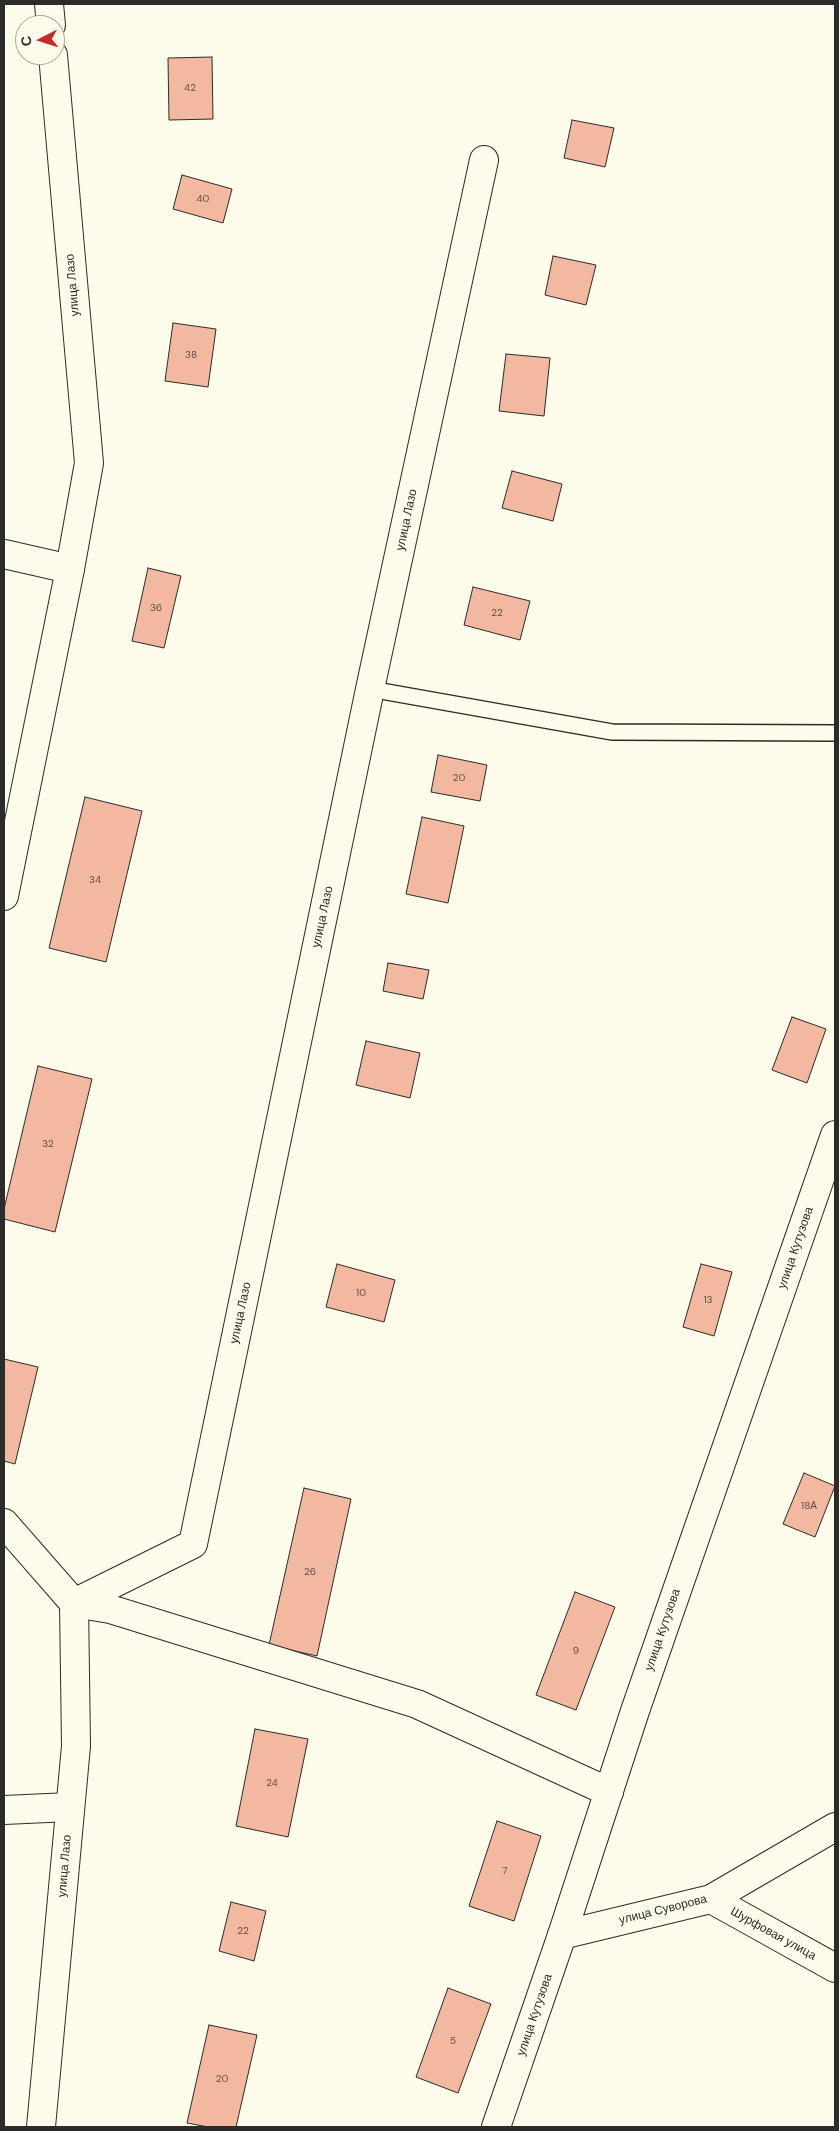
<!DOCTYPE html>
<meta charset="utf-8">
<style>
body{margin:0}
#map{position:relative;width:839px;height:2131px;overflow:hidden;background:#fdfbea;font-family:"DM Sans",sans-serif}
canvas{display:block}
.frame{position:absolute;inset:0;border:5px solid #2b2b2b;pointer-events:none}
.north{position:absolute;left:15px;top:15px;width:50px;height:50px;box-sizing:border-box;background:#fdfbea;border:1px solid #a9a89e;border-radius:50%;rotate:265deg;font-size:14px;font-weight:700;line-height:20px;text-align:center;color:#2b2b2b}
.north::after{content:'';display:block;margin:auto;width:18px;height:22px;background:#c62828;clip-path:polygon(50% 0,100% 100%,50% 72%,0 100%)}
</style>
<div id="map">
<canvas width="839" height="2131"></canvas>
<div class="frame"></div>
<div class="north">С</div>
</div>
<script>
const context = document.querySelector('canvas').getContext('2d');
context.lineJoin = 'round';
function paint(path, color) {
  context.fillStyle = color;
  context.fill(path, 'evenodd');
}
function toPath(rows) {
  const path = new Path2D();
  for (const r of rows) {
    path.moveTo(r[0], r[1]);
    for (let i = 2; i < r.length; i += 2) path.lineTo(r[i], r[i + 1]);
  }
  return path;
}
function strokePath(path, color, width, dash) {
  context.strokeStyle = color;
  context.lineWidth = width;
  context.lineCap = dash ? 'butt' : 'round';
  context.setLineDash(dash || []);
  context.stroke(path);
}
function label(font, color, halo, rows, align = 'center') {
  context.font = font + ' "DM Sans",sans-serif';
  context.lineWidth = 4;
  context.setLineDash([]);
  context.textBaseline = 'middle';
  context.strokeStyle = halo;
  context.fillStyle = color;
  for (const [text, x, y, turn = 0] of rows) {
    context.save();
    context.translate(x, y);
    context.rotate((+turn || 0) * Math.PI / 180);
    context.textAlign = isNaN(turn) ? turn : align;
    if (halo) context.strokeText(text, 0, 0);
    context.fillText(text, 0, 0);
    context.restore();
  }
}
const building = toPath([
 [212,57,213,119,169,120,168,58,212,57],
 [572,120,614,128,605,167,564,158,572,120],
 [182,175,232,189,223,223,173,209,182,175],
 [553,256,596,265,586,305,545,295,553,256],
 [173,323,216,329,208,387,165,381,173,323],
 [506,354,550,358,544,416,499,411,506,354],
 [512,471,562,484,553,521,502,508,512,471],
 [148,568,181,576,164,648,132,641,148,568],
 [473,587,530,601,520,640,464,625,473,587],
 [438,755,487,765,480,801,431,792,438,755],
 [85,797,142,811,106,962,49,948,85,797],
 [422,817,464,826,448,903,406,894,422,817],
 [388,963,429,970,423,999,383,991,388,963],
 [792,1017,826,1029,807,1083,772,1070,792,1017],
 [366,1041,420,1053,410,1098,356,1085,366,1041],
 [38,1066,92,1079,55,1232,4,1219,4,1209,38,1066],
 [337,1264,395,1280,384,1322,326,1307,337,1264],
 [701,1264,732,1272,714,1336,683,1327,701,1264],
 [4,1359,38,1367,15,1464,4,1461,4,1359],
 [804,1473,835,1486,815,1537,783,1524,804,1473],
 [304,1488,351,1499,317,1656,269,1645,304,1488],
 [575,1592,615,1607,576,1710,536,1695,575,1592],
 [255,1729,308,1739,288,1837,236,1826,255,1729],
 [497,1821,541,1836,514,1921,469,1906,497,1821],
 [231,1902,266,1911,254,1961,219,1951,231,1902],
 [448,1988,491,2004,458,2093,416,2077,448,1988],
 [209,2025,257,2035,236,2127,208,2127,187,2123,209,2025]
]);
paint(building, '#f2b8a0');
strokePath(building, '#2b2b2b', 1);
const service = toPath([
 [370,689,612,732,835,733]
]);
const minor = toPath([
 [4,554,70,569],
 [74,1603,193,1544,370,689,484,160],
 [74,1603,110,1609,417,1704,609,1792],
 [4,1810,70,1807],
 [711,1899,835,1968],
 [562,1935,711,1899,835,1827]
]);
const tertiary = toPath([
 [49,4,51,25],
 [4,896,70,569,89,463,53,55],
 [4,1523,74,1603,76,1746,41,2127],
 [496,2127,562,1935,635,1711,835,1135]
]);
strokePath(service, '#2b2b2b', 18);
strokePath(minor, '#2b2b2b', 30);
strokePath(tertiary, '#2b2b2b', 30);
strokePath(service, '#fdfbea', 15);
strokePath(minor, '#fdfbea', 28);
strokePath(tertiary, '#fdfbea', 28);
label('10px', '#5d4e48', null, [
 ["42",190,88],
 ["40",203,199],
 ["38",191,355],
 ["36",156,608],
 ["22",497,613],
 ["20",459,778],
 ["34",95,880],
 ["32",48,1144],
 ["10",361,1293],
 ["13",708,1300],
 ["18А",809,1506],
 ["26",310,1572],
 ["9",576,1651],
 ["24",272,1783],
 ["7",505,1871],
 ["22",243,1931],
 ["5",453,2041],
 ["20",222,2079]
]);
label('12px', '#2b2b2b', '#fdfbea', [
 ["улица Лазо",73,285,-95],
 ["улица Лазо",407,520,-78],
 ["улица Лазо",323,917,-78],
 ["улица Кутузова",796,1248,-71],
 ["улица Лазо",241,1313,-78],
 ["улица Кутузова",663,1630,-71],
 ["улица Лазо",65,1866,-85],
 ["улица Суворова",663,1910,-14],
 ["Шурфовая улица",773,1934,29],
 ["улица Кутузова",535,2015,-71]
]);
</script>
